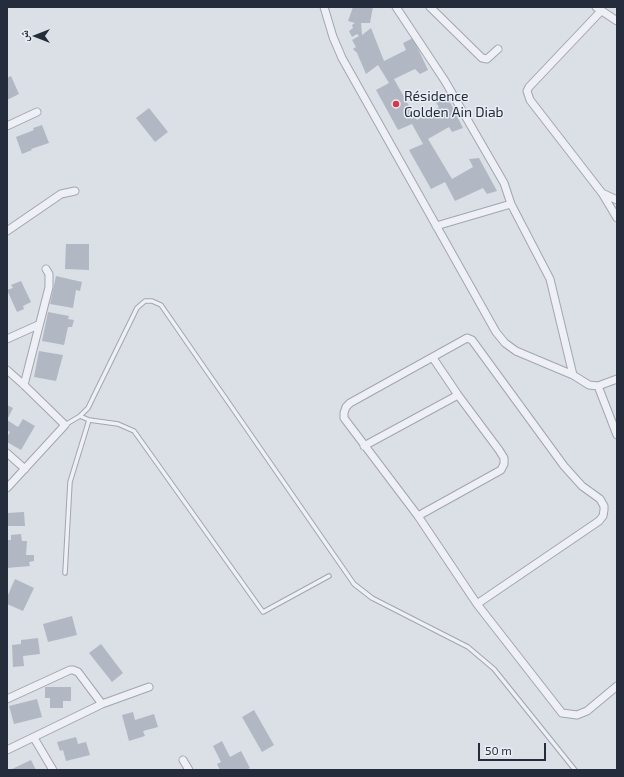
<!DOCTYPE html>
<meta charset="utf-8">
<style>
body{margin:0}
#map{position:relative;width:624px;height:777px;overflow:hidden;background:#dbdfe6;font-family:"Exo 2","Noto Naskh Arabic",sans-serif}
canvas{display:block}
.frame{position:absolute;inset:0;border:8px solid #252d3d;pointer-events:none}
.north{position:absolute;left:16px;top:16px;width:40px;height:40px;-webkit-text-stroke:3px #eaeef4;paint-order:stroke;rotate:270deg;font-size:11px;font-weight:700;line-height:16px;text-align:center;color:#252d3d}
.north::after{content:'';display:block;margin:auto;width:14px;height:18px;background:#252d3d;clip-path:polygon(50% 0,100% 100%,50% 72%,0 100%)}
.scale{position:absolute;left:478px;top:743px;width:68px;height:18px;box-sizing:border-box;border:2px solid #252d3d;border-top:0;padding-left:5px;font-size:12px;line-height:14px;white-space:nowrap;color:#252d3d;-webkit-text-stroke:3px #eaeef4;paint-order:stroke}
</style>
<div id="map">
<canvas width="624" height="777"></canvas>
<div class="frame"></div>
<div class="north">ش</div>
<div class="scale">50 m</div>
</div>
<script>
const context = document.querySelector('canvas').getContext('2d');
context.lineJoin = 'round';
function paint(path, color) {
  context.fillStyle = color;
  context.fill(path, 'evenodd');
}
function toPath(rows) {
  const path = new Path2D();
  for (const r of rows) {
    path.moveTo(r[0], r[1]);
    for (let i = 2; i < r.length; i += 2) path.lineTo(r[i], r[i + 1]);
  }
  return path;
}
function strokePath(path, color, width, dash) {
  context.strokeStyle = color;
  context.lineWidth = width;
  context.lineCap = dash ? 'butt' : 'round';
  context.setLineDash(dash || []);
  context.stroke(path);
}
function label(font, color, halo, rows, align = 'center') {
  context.font = font + ' "Exo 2",sans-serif';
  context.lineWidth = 3;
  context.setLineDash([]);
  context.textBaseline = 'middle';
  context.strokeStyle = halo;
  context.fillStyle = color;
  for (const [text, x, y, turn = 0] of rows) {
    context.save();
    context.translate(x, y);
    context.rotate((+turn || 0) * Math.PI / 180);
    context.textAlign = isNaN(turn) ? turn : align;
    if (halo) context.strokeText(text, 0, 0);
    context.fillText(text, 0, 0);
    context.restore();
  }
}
paint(toPath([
 [353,7,373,7,370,23,361,23,362,35,371,28,384,61,406,50,403,43,413,38,428,70,420,74,415,69,394,79,417,120,439,107,435,101,447,96,463,128,452,132,449,127,428,139,452,179,473,167,469,159,479,158,497,191,487,194,483,188,455,201,445,182,431,189,409,150,423,144,412,124,398,130,376,90,389,83,378,65,366,74,357,53,353,49,356,47,352,40,359,36,357,34,352,37,349,31,353,28,352,25,355,23,348,21],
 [11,76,19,94,7,100,7,78],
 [149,108,168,132,155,142,136,118],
 [42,125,49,143,31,149,32,150,22,154,16,137,34,130,33,128],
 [66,244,89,244,89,270,65,269],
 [56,276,82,282,80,291,76,290,73,308,50,304],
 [21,281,31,302,23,306,24,309,17,312,7,290,13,288,11,285],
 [48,312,69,316,68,319,74,320,72,327,68,327,64,345,42,341],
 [39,351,63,355,56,381,34,377],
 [7,405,13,408,7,420],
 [23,419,35,426,21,450,7,442,7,437,10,432,7,430,7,420,18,427],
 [24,512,25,526,7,526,7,513],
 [21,534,22,541,27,541,26,555,34,555,34,561,29,562,30,566,7,568,7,540,11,540,11,535],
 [15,579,34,588,23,611,7,604,7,597],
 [72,616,77,635,48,642,43,624],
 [38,638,40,654,23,656,24,666,13,667,12,645,21,644,21,640],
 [101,644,123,673,112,682,89,653],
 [45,687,71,687,71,701,63,701,63,708,50,708,50,698,45,698],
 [37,699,42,717,14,724,9,706],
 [254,710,274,745,262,752,242,717],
 [133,712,135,720,154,714,158,727,143,731,145,736,129,741,122,715],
 [76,737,78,744,86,742,90,755,66,761,63,750,60,751,57,742],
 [222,741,230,757,241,751,250,768,246,770,220,770,217,764,221,762,213,746],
 [31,760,36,770,13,770,12,769]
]), '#b2b8c3');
const lane = toPath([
 [89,420,118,424,134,431,263,612,329,576],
 [65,425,80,416,88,408,137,308,145,301,152,301,161,305,354,584,372,598,468,647,494,669,575,770],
 [65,573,70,482,89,420,80,416]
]);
const street = toPath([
 [324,7,333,37,342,58,496,332,505,343,516,351,573,375,589,385,598,386,617,379],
 [396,7,445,81,504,183,511,204,550,279,573,375],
 [430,7,482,58,487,59,498,49],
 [596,7,617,21],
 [601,11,529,87,527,91,530,100,602,193,617,218],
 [7,126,37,112],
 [602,193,617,200],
 [436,226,511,204],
 [7,231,61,194,75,191],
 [7,339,38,325],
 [7,370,24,385,65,425,7,488],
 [24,385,49,287,49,274,46,269],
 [598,386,617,435],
 [364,446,458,395],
 [7,453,25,469],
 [418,516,501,470,504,464,504,458,499,450,458,395,433,358],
 [477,604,599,521,603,516,604,510,604,506,600,499,582,486,564,466,472,340,467,338,350,403,346,407,344,413,344,418,418,516,477,604,562,713,577,715,587,711,617,686],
 [7,699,70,670,73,670,78,672,102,704],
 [34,738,53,770],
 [7,750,102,704,149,687],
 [183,760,189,770]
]);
strokePath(lane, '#a1a6b0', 5.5);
strokePath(street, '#a1a6b0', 9);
strokePath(lane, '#eef0f5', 3.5);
strokePath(street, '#eef0f5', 7);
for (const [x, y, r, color] of [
 [396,104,4,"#d4384a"]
]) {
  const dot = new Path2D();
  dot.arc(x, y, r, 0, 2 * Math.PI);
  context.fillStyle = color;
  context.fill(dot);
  strokePath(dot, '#eaeef4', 1.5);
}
label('14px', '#252d3d', '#eaeef4', [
 ["Résidence",404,96],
 ["Golden Ain Diab",404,112]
], 'left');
</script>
